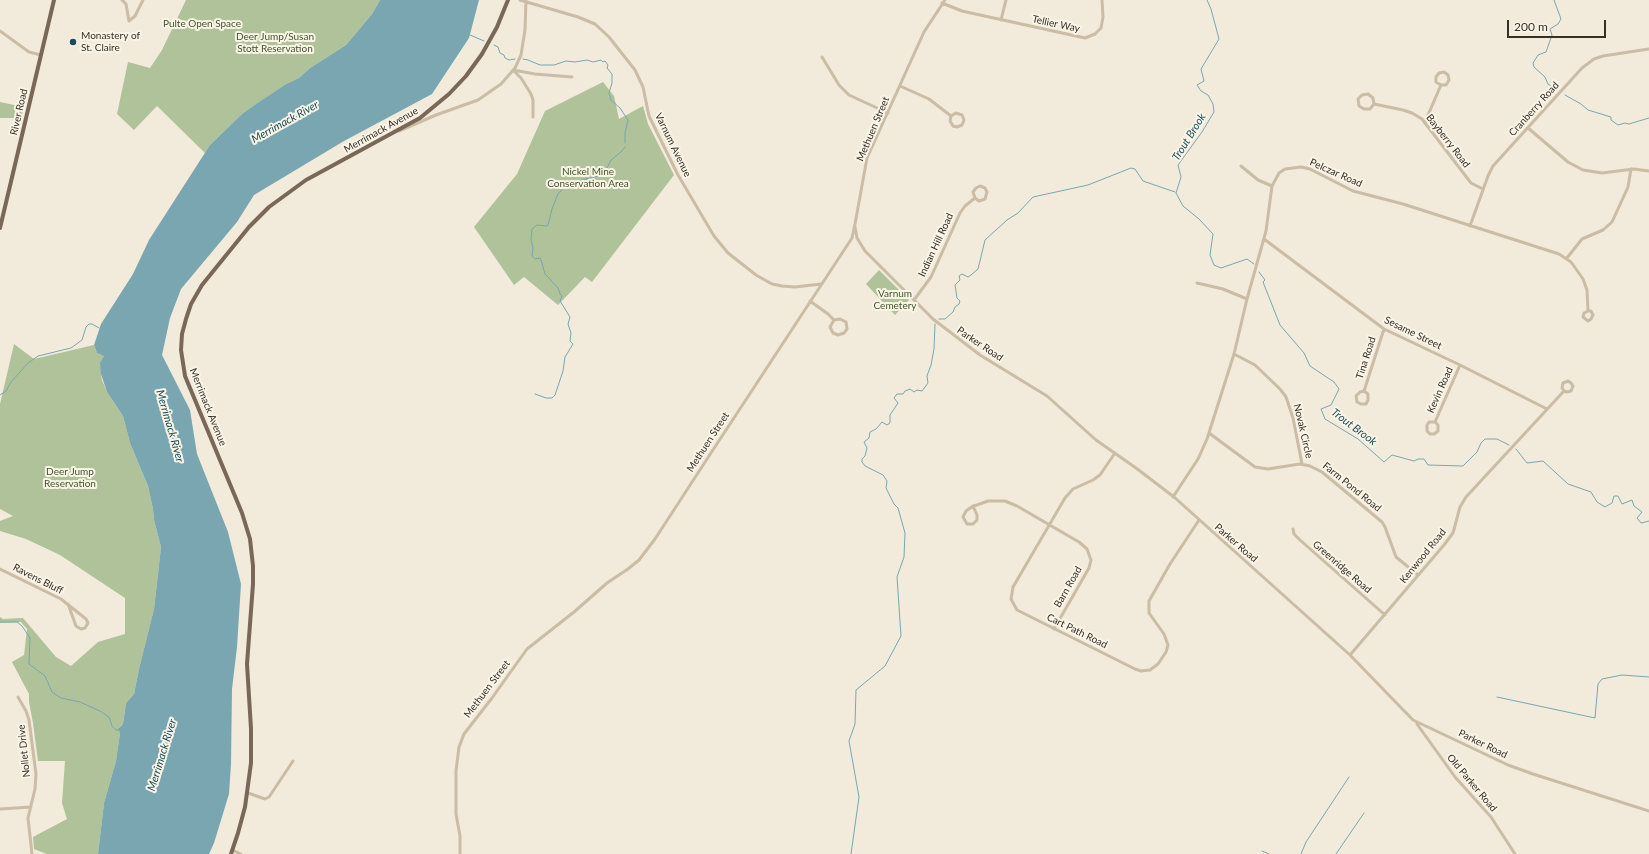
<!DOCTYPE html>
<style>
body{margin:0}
#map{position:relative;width:1649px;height:854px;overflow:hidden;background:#f2eada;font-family:Lato,sans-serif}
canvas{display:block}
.scale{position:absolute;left:1507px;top:20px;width:99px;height:18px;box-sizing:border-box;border:2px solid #362e27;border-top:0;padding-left:5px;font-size:12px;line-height:14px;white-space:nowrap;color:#362e27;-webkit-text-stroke:3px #faf4e7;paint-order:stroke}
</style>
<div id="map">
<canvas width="1649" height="854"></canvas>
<div class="scale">200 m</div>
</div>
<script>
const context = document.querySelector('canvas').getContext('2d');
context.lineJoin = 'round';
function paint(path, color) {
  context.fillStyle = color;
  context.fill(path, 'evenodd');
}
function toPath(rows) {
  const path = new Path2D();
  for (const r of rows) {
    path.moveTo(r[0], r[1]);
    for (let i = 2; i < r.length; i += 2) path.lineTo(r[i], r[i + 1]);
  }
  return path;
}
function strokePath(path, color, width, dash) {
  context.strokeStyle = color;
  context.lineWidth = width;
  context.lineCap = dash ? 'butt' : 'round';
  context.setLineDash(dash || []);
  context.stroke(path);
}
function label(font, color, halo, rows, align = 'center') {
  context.font = font + ' Lato,sans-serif';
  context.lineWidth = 4;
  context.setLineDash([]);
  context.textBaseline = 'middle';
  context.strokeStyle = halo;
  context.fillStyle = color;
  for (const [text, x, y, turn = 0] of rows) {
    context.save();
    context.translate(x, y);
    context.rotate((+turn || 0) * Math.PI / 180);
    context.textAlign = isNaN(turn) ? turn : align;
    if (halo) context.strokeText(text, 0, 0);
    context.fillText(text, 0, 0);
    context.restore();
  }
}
paint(toPath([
 [186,0,380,0,372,14,346,45,310,68,299,78,286,84,243,113,210,145,205,153,157,106,134,130,117,114,128,62,150,68,162,50],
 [603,82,614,96,619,119,643,106,648,124,674,175,592,282,585,277,558,305,524,277,514,285,474,227,517,174,545,111],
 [0,102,24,107,21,118,0,118],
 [879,270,909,300,895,315,866,284],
 [14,344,34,359,94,345,96,351,99,354,104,355,101,374,102,380,107,392,123,416,130,443,148,486,153,509,154,520,161,547,154,609,139,669,134,694,126,703,123,724,119,728,120,733,116,761,104,803,98,854,47,854,34,849,33,837,67,819,62,803,65,761,38,761,33,723,29,702,29,694,12,662,24,655,27,629,21,622,0,623,0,617,3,619,23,618,56,657,71,666,98,642,125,634,125,598,60,555,26,539,0,531,0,521,13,516,0,509,0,404]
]), '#afc29a');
paint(toPath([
 [380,0,479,0,469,38,432,94,344,141,254,195,237,222,181,289,170,318,162,355,190,410,197,454,228,532,241,584,237,647,232,689,231,764,229,794,214,843,209,854,98,854,104,803,116,761,120,733,118,729,123,724,126,703,134,694,139,669,154,609,161,547,154,520,153,509,148,486,130,443,123,416,107,392,101,374,100,363,104,356,97,353,94,345,101,324,133,274,149,240,210,145,243,113,259,102,286,84,299,78,310,68,346,45,372,14]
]), '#79a6b0');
strokePath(toPath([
 [1207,0,1211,9,1219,39,1201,69,1204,81,1197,85,1201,91,1208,95,1213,104,1214,112,1202,132,1178,165,1181,177,1176,193,1183,206,1199,219,1213,234,1210,255,1214,265,1221,268,1247,259,1254,264],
 [1554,0,1561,19,1558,24,1550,29,1552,35,1546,52,1538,55,1533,63,1534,67,1545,77,1548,84,1557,90],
 [470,35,484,41],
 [494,45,498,47,500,53,504,55,505,58,509,60,515,59],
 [523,59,528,60,540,65,554,65,566,61,575,62,587,60,593,62,601,60,603,62,605,61,608,65,607,68,612,74,612,83,609,93,611,100,620,108,628,120,625,133,625,143],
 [1565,95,1581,104,1588,110,1611,117,1611,120,1618,125,1625,123,1629,124,1649,118],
 [1259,272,1265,280,1263,282,1280,325,1304,353,1310,366,1334,382,1339,389,1331,405,1321,409,1325,419,1358,439,1384,462,1392,455,1414,461,1418,459,1424,459,1428,465,1463,466,1477,452,1481,443,1485,439,1497,439,1509,445],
 [939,319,945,319,953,312,955,307,959,304,960,301,957,298,955,285,960,280,959,276,962,274,968,277,971,275,978,269,985,240,1007,220,1018,213,1033,197,1088,185,1131,168,1135,169,1143,181,1175,192],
 [535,394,546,398,552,398,555,395,563,371,565,357,573,344,570,341,571,333,568,324,570,317,560,301,562,296,560,294,558,288,545,274,541,260,540,258,535,259,532,256,533,248,531,239,532,229,537,225,547,226,548,225,552,209,558,194,567,184,598,176,607,168,611,160,621,152,625,147],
 [0,395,6,391,11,382,28,363,38,356,71,348,82,340,86,327,89,324,92,324,99,328],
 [1516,449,1527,463,1543,461,1568,484,1591,492,1597,502,1605,507,1612,503,1614,496,1618,496,1622,504,1632,500,1634,506,1642,512,1637,518,1641,523,1649,521],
 [0,622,17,622,22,626,30,638,29,664,45,676,52,692,61,698,80,702,100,711,109,717,112,726,116,730,118,730],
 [1497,697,1595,718,1598,684,1602,679,1622,675,1649,677],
 [1262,851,1269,854],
 [851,854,859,797,849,741,855,724,856,690,885,666,901,636,897,577,904,557,905,533,898,508,894,504,886,488,887,481,883,475,865,466,862,462,862,459,865,456,867,448,864,442,869,438,870,432,876,429,882,422,887,425,890,423,890,415,898,403,894,398,897,394,903,394,905,391,910,389,914,392,917,390,922,391,928,383,927,376,931,365,934,349,935,324],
 [1301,854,1306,842,1349,777],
 [1336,854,1364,813]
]), '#79a6b0', 1);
strokePath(toPath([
 [122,0,126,4,129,21,135,16,143,0],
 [520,0,578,17,595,24,609,37,635,70,643,87,649,116,678,175,714,236,728,253,756,275,772,284,782,286,795,287,821,284],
 [942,3,962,11,1085,38,1095,34,1101,28,1103,17,1102,0],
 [1001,20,1006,0],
 [0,31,29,52,41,55],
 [822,57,839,85,849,95,888,113],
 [513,70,535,74,572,77],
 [513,70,521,78,531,94,533,100,533,117],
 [900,86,929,99,951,116,950,121,953,126,957,127,962,125,964,120,962,115,956,113,951,116],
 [1374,104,1370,109,1364,109,1359,106,1358,99,1362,95,1368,94,1373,98,1374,104,1403,110,1412,113,1422,119,1471,183,1483,189],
 [1425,122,1441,85,1446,85,1449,80,1448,75,1444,72,1439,73,1436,77,1436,82,1441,85],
 [1528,128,1568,162,1583,170,1602,173,1634,169,1649,171],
 [399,131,436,115,478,100,501,84,515,68,521,55,525,30,526,0],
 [1241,166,1258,180,1272,186],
 [1470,226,1488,176,1493,166,1582,68,1594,59,1603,56,1649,49],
 [855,227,857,238,865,251,933,319,980,355,1047,396,1096,440,1136,468,1174,497,1350,655,1413,720,1508,765,1533,774,1649,811],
 [1264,239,1384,329,1460,365,1547,409],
 [1567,258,1582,239,1603,230,1612,222,1628,187,1631,169],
 [1197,283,1223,289,1247,299],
 [914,300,931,277,960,213,965,206,975,198,979,201,985,199,987,192,985,188,980,186,976,188,973,192,975,198],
 [810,301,828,314,834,320,830,327,833,333,838,335,844,333,847,329,846,322,840,319,834,320],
 [1234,354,1255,365,1280,389,1286,397,1293,418,1302,464],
 [1364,391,1368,394,1368,400,1366,404,1361,404,1357,402,1356,396,1360,392,1364,391,1384,329],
 [1435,422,1429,422,1427,425,1427,431,1430,434,1434,434,1438,431,1438,425,1435,422,1460,365],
 [1209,433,1255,467,1268,469,1300,464,1310,466,1322,472,1382,522,1385,527,1396,557,1418,575],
 [1115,453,1100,475,1093,480,1073,489,1065,498,1013,587,1011,599,1017,610,1135,669,1141,671,1150,670,1158,664,1166,652,1168,645,1164,634,1149,613,1149,601,1170,564,1199,520],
 [1173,497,1198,459,1207,439,1234,354,1247,299,1266,231,1272,186,1279,173,1285,169,1301,167,1310,169,1353,191,1403,204,1559,254,1571,262,1583,279,1587,290,1588,311,1591,311,1593,315,1591,319,1588,321,1583,317,1584,313,1588,311],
 [973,506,977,515,977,520,973,524,967,524,963,517,966,511,973,506,977,505,988,501,1005,501,1017,506,1079,542,1087,549,1091,560,1089,568,1054,629],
 [1293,529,1294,534,1300,540,1385,615],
 [0,569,61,599,86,619,88,623,85,628,81,629,76,626,68,604],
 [1350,655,1444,545,1453,533,1460,507,1466,497,1564,391,1567,392,1571,391,1573,386,1571,383,1568,381,1563,383,1562,388,1564,391],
 [18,697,26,711,29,720,36,774,35,789,28,818,32,854],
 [1417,724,1455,777,1491,817,1515,854],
 [248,793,265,799,269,797,293,761],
 [0,809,31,807],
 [232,850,241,854],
 [460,854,460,836,456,814,456,771,459,747,464,734,492,698,527,649,574,612,607,583,628,569,639,560,655,539,709,456,852,238,855,224,867,158,924,32,945,0]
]), '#cbbca6', 3);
strokePath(toPath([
 [0,228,54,0],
 [231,854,238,833,245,807,251,763,251,729,247,664,253,584,253,566,250,539,242,513,185,376,181,350,182,334,186,319,191,304,202,285,249,227,269,207,306,180,420,118,449,94,466,76,482,54,497,27,508,0]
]), '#796858', 4);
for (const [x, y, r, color] of [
 [73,42,4,"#1c4c59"]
]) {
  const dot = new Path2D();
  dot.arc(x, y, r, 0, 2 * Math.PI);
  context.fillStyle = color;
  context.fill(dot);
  strokePath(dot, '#faf4e7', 1.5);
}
label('10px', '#3f552a', '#faf4e7', [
 ["Pulte Open Space",202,24],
 ["Deer Jump/Susan",275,37],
 ["Stott Reservation",275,49],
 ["Nickel Mine",588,172],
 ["Conservation Area",588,184],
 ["Varnum",895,294],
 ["Cemetery",895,306],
 ["Deer Jump",70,472],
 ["Reservation",70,484]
]);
label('10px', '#362e27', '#faf4e7', [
 ["Tellier Way",1056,24,12],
 ["Cranberry Road",1534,109,-48],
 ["River Road",19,112,-77],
 ["Methuen Street",873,129,-67],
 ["Merrimack Avenue",381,130,-29],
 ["Bayberry Road",1448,141,52],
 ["Varnum Avenue",673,145,64],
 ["Pelczar Road",1336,173,24],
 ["Indian Hill Road",936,245,-65],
 ["Sesame Street",1413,333,26],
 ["Parker Road",980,344,34],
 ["Tina Road",1366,358,-72],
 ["Kevin Road",1440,390,-66],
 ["Merrimack Avenue",208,407,68],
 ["Novak Circle",1303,431,77],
 ["Methuen Street",708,442,-57],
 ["Farm Pond Road",1352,487,39],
 ["Parker Road",1236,543,41],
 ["Kenwood Road",1423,556,-51],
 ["Greenridge Road",1342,567,41],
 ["Ravens Bluff",38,579,27],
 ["Barn Road",1068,587,-60],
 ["Cart Path Road",1077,631,26],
 ["Methuen Street",487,689,-53],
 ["Parker Road",1483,744,26],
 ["Nollet Drive",24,751,-96],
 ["Old Parker Road",1472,783,50]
]);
label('10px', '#362e27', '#faf4e7', [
 ["Monastery of",81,36],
 ["St. Claire",81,48]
], 'left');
label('italic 11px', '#1c4c59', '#faf4e7', [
 ["Merrimack River",285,122,-29],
 ["Trout Brook",1189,137,-58],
 ["Merrimack River",170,426,74],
 ["Trout Brook",1354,427,37],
 ["Merrimack River",162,755,-73]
]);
</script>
